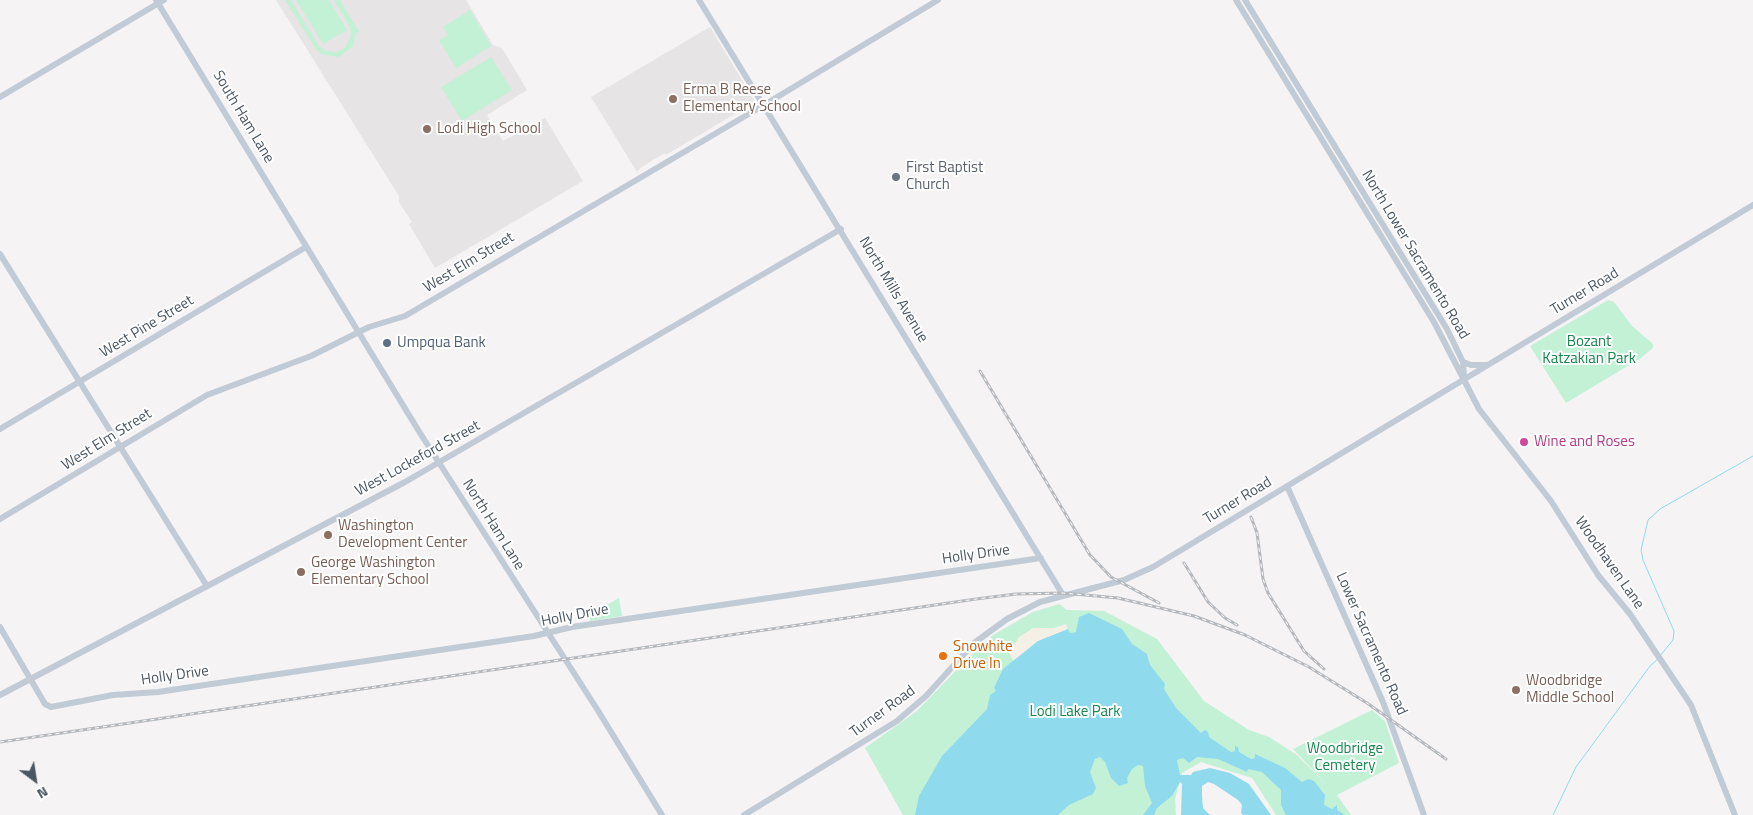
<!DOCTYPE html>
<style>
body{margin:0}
#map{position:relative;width:1753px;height:815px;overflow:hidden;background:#f5f3f3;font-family:"Titillium Web",sans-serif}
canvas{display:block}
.north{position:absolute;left:10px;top:755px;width:50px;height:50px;-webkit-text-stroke:4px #fff;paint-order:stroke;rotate:149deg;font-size:14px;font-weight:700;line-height:20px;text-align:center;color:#4a5661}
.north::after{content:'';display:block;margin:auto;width:18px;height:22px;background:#4a5661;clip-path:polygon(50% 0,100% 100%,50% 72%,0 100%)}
</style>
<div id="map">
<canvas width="1753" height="815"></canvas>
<div class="north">N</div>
</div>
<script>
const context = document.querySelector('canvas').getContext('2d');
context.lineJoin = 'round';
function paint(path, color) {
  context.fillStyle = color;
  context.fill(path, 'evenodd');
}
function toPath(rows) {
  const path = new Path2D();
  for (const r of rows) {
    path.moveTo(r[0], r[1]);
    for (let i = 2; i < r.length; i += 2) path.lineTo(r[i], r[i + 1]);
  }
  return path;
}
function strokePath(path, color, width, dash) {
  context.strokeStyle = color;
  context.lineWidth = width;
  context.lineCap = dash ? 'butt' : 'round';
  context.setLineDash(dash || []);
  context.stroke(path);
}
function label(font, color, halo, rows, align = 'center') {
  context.font = font + ' "Titillium Web",sans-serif';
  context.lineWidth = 4;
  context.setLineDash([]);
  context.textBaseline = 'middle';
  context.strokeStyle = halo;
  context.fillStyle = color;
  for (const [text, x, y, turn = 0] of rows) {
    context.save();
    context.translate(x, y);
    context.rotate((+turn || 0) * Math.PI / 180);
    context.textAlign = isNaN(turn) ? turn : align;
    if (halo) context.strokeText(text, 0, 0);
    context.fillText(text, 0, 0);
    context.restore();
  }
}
paint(toPath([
 [276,0,466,0,493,45,502,48,527,90,487,115,503,141,545,118,583,181,435,268,409,224,412,222,399,202,399,196],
 [710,27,754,100,753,103,666,155,665,153,640,168,637,172,591,97]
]), '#e6e4e5');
paint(toPath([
 [285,0,291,0,319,46,326,51,335,52,345,48,351,36,350,27,334,0,340,0,359,32,356,34,353,46,339,57,321,54,314,46],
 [296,0,329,0,347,30,323,44],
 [470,10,491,46,456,68,439,40,448,35,443,27],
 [491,57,512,90,462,121,441,87],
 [1608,300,1614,302,1632,326,1653,344,1653,348,1641,358,1566,403,1530,346],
 [619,598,622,616,590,621,589,615],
 [1059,604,1067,610,1104,611,1157,639,1204,701,1249,730,1269,737,1297,755,1327,785,1293,749,1372,710,1385,721,1399,763,1337,795,1351,815,1276,815,1252,778,1201,762,1182,773,1175,799,1176,815,903,815,865,748,917,711,966,660,993,635,1033,612]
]), '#c3f1d5');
paint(toPath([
 [1066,624,1068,631,1015,664,1009,653,1019,637,1033,628,1054,628]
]), '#f5f0e5');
paint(toPath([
 [1089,613,1122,629,1132,644,1147,654,1150,665,1165,684,1164,689,1176,708,1201,733,1205,730,1208,732,1209,737,1231,752,1235,751,1235,746,1238,747,1239,752,1251,759,1255,758,1255,754,1285,768,1302,782,1308,779,1314,781,1325,795,1324,805,1332,809,1337,805,1337,810,1345,815,1286,815,1281,805,1281,790,1262,772,1248,769,1247,772,1218,759,1197,757,1189,763,1183,758,1177,760,1180,775,1191,775,1193,772,1210,768,1230,773,1249,784,1271,815,1243,815,1241,813,1242,805,1238,800,1214,784,1208,782,1202,786,1202,796,1203,808,1210,815,1181,815,1182,784,1180,782,1172,796,1157,808,1154,815,1143,815,1152,803,1145,786,1143,766,1138,765,1132,769,1127,778,1128,783,1119,786,1111,778,1105,762,1100,757,1095,759,1090,772,1096,788,1093,794,1069,805,1058,815,915,815,919,796,942,756,987,709,990,695,996,691,994,688,1003,669,1038,641,1068,629,1070,633,1076,632,1079,617]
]), '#90daee');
strokePath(toPath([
 [1660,656,1673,640,1674,631,1643,560,1641,550,1648,520,1660,509,1753,456],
 [1553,815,1576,767,1650,666,1658,659]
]), '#90daee', 1);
strokePath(toPath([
 [156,0,420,433,597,709,662,815],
 [699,0,1063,595],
 [1236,0,1434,322,1479,409,1551,501,1598,575,1630,614,1691,705,1735,815],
 [1245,0,1447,329,1463,362,1464,376],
 [0,97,164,0],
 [0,254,207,586],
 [1463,362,1471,365,1487,365],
 [0,429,306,247],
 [1287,486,1383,702,1424,815],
 [0,519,207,395,311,356,369,327,405,316,764,105,938,0],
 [0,627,45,704,51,707,113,695,158,692,433,651,534,636,572,627,1041,558],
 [0,695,405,482,841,229],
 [744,815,897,721,926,696,974,643,1007,619,1040,602,1124,580,1153,567,1753,205]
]), '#c1cbd6', 6);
const rail = toPath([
 [980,371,1090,555,1111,577,1159,603],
 [1251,517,1257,533,1263,579,1268,593,1304,651,1324,669],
 [1184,563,1208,602,1225,618,1237,625],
 [0,742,976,599,1016,594,1063,593,1118,598,1194,616,1245,635,1309,667,1367,703,1446,759]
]);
strokePath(rail, '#b5b8bd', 3);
strokePath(rail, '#fff', 1, [4]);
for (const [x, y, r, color] of [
 [673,99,5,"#8d6e63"],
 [427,129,5,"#8d6e63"],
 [896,177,5,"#6b7280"],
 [387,343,5,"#5c6f8a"],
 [1524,442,5,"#d1479c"],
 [328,535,5,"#8d6e63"],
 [301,572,5,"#8d6e63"],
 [943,656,5,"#e8710a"],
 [1516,690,5,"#8d6e63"]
]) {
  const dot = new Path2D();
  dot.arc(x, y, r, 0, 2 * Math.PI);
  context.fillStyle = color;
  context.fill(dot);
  strokePath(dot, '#fff', 2);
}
label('15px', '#785e54', '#fff', [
 ["Erma B Reese",683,90],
 ["Elementary School",683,107],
 ["Lodi High School",437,129],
 ["Washington",338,526],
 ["Development Center",338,543],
 ["George Washington",311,563],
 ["Elementary School",311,580],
 ["Woodbridge",1526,681],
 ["Middle School",1526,698]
], 'left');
label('15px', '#4a5661', '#fff', [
 ["South Ham Lane",243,117,59],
 ["North Lower Sacramento Road",1415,255,59],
 ["West Elm Street",469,263,-31],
 ["North Mills Avenue",893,290,59],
 ["Turner Road",1585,292,-31],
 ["West Pine Street",147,327,-31],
 ["West Elm Street",107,440,-32],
 ["West Lockeford Street",418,459,-29],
 ["Turner Road",1238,501,-31],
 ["North Ham Lane",493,525,58],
 ["Holly Drive",976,555,-8],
 ["Woodhaven Lane",1609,563,55],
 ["Holly Drive",575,616,-11],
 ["Lower Sacramento Road",1371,644,66],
 ["Holly Drive",175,676,-8],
 ["Turner Road",883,712,-36]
]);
label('15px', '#5b616d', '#fff', [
 ["First Baptist",906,168],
 ["Church",906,185]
], 'left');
label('15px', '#17864f', '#fff', [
 ["Bozant",1589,342],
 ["Katzakian Park",1589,359],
 ["Lodi Lake Park",1075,712],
 ["Woodbridge",1345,749],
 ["Cemetery",1345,766]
]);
label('15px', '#4e5e75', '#fff', [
 ["Umpqua Bank",397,343]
], 'left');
label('15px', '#b23c85', '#fff', [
 ["Wine and Roses",1534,442]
], 'left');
label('15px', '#c56008', '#fff', [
 ["Snowhite",953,647],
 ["Drive In",953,664]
], 'left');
</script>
